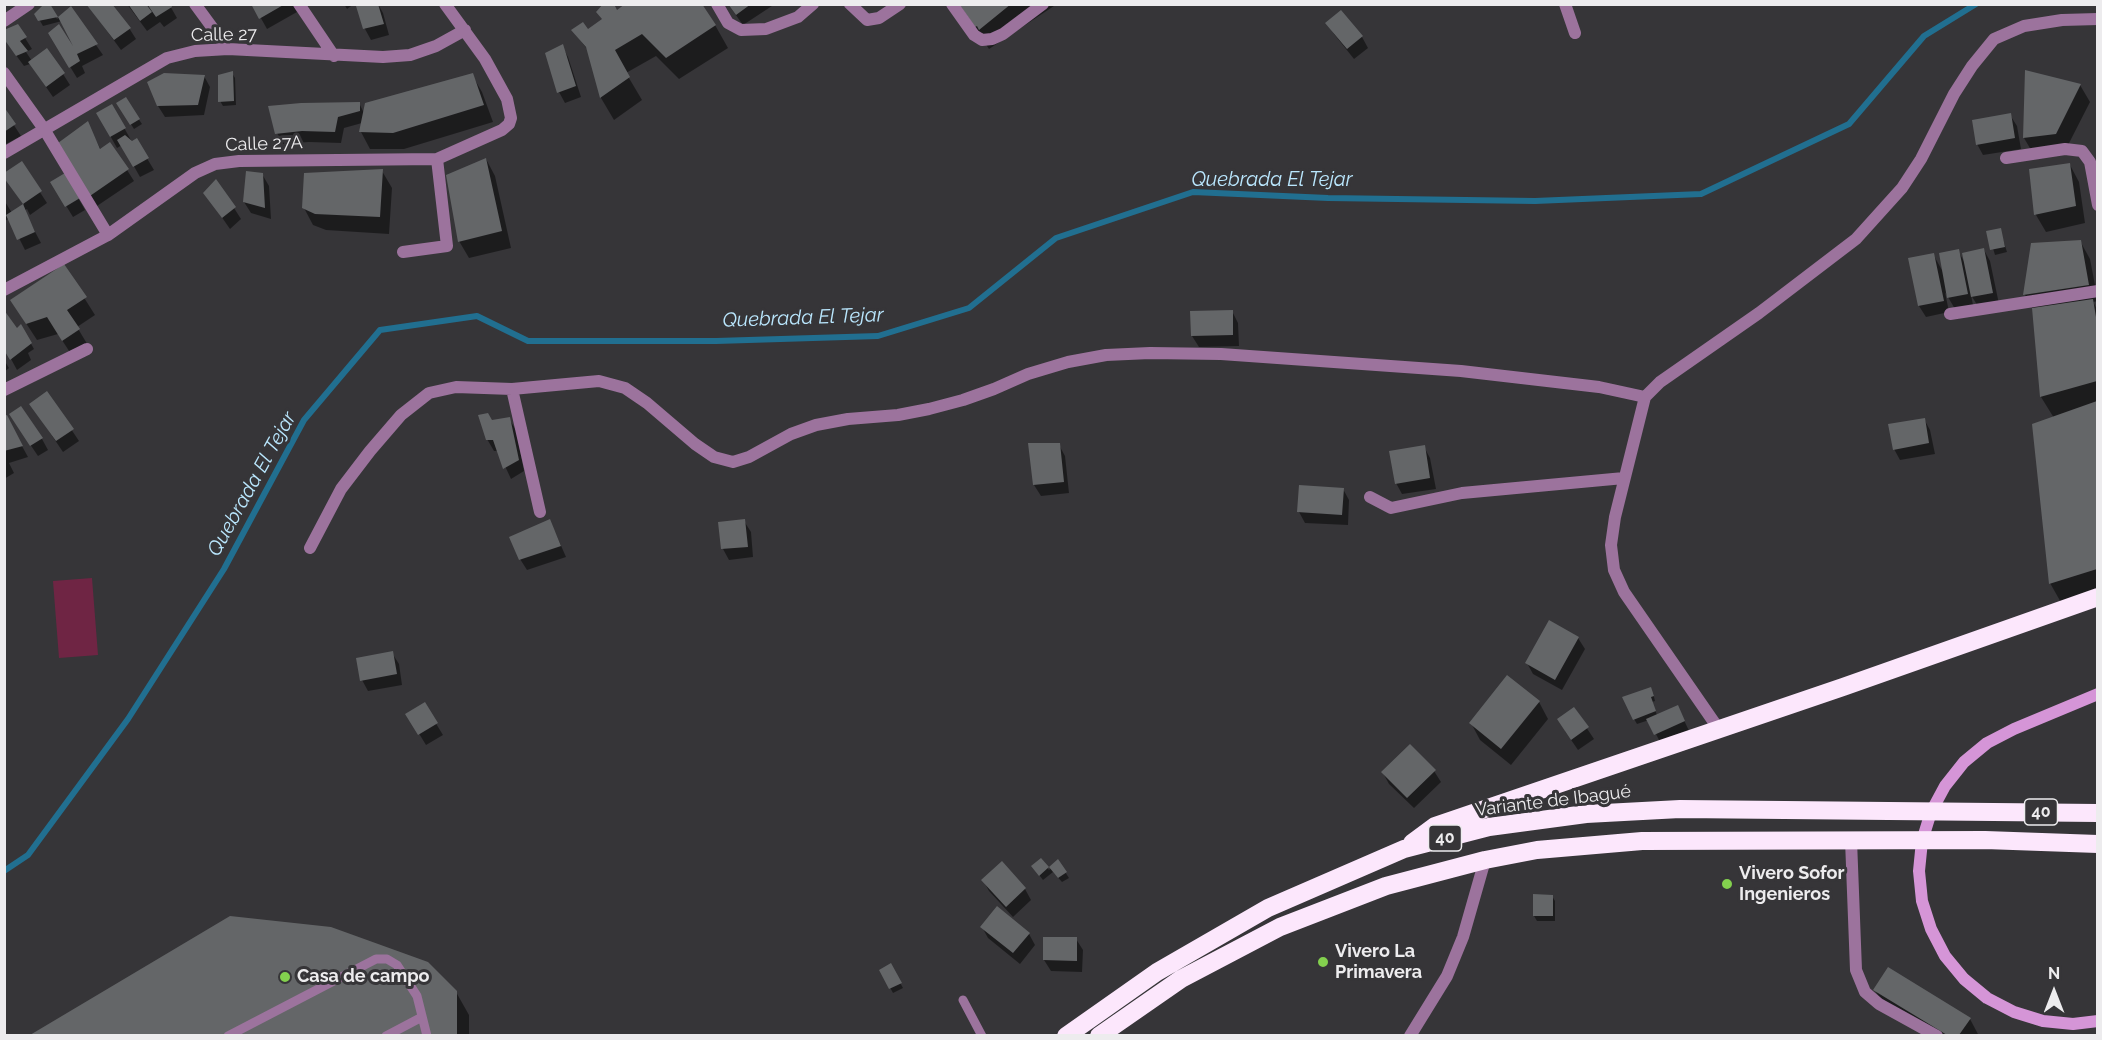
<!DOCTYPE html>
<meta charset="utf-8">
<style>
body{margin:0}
#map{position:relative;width:2102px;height:1040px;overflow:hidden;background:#363538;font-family:Raleway,sans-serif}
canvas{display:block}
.frame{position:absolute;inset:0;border:6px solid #edecee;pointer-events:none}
.north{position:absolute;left:2024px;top:962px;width:60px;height:60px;-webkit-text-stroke:4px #363538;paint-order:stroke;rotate:0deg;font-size:16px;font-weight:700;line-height:24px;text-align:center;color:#edecee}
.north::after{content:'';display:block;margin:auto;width:21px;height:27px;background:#edecee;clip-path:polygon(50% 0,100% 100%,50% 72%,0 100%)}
</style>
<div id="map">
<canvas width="2102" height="1040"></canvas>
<div class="frame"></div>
<div class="north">N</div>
</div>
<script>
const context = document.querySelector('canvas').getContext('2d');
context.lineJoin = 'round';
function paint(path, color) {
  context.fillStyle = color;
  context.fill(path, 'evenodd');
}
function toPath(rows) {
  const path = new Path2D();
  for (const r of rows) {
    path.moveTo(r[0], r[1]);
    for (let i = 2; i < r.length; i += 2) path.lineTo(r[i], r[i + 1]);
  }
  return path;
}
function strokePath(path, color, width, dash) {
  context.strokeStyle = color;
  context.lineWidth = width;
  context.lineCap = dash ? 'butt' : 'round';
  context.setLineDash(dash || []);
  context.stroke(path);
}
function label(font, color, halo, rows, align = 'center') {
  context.font = font + ' Raleway,sans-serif';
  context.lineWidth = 6;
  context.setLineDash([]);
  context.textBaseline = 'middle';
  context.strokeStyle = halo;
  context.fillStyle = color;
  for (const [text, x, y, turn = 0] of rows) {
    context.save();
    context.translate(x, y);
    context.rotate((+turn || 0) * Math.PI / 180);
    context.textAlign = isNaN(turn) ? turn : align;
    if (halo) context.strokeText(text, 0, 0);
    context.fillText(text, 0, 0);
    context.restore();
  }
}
paint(toPath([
 [92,578,98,655,59,658,53,581]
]), '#6f2544');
paint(toPath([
 [48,4,57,19,70,8,103,55,82,66,85,73,77,78,50,34,73,46,74,45,62,21,43,26,36,14],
 [87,4,129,28,136,39,121,50],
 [127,4,169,4,177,18,164,27,160,22,147,31],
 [253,4,292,4,297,12,267,29],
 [344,4,354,4,347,9],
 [378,4,383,13,389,35,371,40,365,29,358,7],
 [728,4,775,4,743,25],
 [959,4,1057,4,989,49],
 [617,12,715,25,728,48,679,79,656,56,626,73,642,100,614,120,601,98,588,50,576,35,587,31],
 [1327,23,1362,37,1368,48,1354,59,1334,34],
 [25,38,32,49,26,52,32,61,63,74,70,85,53,97,30,64,24,66,7,43],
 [562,46,568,57,581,97,565,103,559,92],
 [2027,72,2080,85,2090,102,2065,151,2034,155,2024,138],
 [232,73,235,78,236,105,223,106,220,101],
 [472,75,482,92,493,122,404,149,370,149,361,132,362,123,344,128,341,143,309,142,283,144,277,133,359,103,364,113],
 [204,76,210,87,204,115,165,117,158,106],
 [125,99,142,124,134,129,118,104],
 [112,106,132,142,136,140,154,170,140,177,122,145,117,148,98,114],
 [4,110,21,136,4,145],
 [2010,115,2017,126,2021,149,1983,155,1977,144],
 [87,123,101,150,127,170,134,181,94,208,60,144],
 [486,159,495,176,511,248,469,258,459,241],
 [21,163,47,203,30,215,27,209,24,211,41,243,25,250,9,218,4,222,4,200,12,213,24,205,11,186],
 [2070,165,2079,182,2085,223,2046,232,2036,215,2031,170],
 [382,171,392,188,389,234,326,230,313,225,304,208],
 [262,174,269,186,271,219,251,213,244,202],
 [65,175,85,210,73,217,52,183],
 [205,193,234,208,241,219,230,229],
 [2000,230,2007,252,1995,255,1988,232],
 [2080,241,2090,259,2098,301,2093,302,2098,311,2098,595,2063,606,2050,583,2054,418,2041,397,2034,311,2025,295,2032,245],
 [1984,250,1990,261,1999,304,1979,308,1971,295,1973,305,1955,309,1945,292,1949,312,1926,317,1919,306,1933,254,1943,272,1958,251,1965,263],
 [64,266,95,315,77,327,89,347,73,357,58,334,37,340,22,317],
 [1232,311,1238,323,1239,346,1199,347,1192,336],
 [21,326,34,349,28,353,31,360,17,370,11,359,17,329],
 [4,360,9,368,4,372],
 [47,393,79,441,63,452,38,415],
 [6,417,28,457,9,463,14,473,4,479],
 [509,419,516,430,524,471,511,479,498,451,494,451,487,439,492,422],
 [1924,419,1930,430,1935,454,1900,460,1894,449],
 [17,425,42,439,48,450,38,456],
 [1059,445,1065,456,1069,493,1041,496,1034,485],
 [1424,447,1430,458,1436,489,1402,494,1396,483],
 [1343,489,1349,500,1348,525,1305,523,1299,512],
 [744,521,751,532,753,557,729,560,723,549],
 [555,532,566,557,527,570,520,559],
 [1578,638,1585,649,1562,690,1533,674,1527,663],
 [392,653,399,664,402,685,368,691,362,680],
 [1653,693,1655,701,1652,702,1657,715,1683,718,1690,733,1662,746,1649,720,1637,724,1634,719],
 [1539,702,1548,719,1511,765,1480,740,1471,723],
 [424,704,443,735,426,745,407,714],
 [1574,709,1594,739,1578,750,1565,731],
 [1434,771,1441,782,1414,808,1389,784,1383,773],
 [1041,860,1049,870,1058,861,1069,878,1062,882,1053,872,1043,880,1036,871],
 [1002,863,1025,889,1031,900,1013,917,989,891,983,880],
 [1552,896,1555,901,1555,921,1537,921,1534,916],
 [230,917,456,992,469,1015,469,1036,33,1036],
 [982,927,1029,934,1035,945,1020,964,988,938],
 [1045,938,1076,939,1083,950,1082,972,1051,971,1044,960],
 [891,966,903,988,893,993,881,971],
 [1875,990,1970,1019,1979,1036,1931,1036,1885,1007]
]), '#0007');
strokePath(toPath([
 [4,871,28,855,128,719,224,569,304,420,380,330,477,316,528,341,716,341,878,336,969,308,1056,238,1193,192,1328,198,1535,201,1701,194,1849,124,1924,36,1976,4]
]), '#216f90', 6);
paint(toPath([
 [44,4,50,4,58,17,38,21,34,14],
 [86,4,112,4,131,28,114,40],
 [128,4,146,4,152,12,140,21],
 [147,4,171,4,172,7,156,17],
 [251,4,285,4,259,19],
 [360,4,378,4,384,24,363,29,356,6],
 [603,4,614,4,617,10,625,4,702,4,716,25,666,58,642,34,615,50,630,77,600,98,586,47,571,30,583,22,588,29,602,19,596,12],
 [728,4,751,4,736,15],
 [959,4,1011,4,979,30,977,26,975,27],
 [71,6,98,44,77,54,80,61,69,68,48,33,59,24,73,46,58,17],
 [1341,10,1363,36,1347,49,1325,23],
 [18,24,27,37,20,41,28,51,16,56,4,39,4,30],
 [563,44,576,86,557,93,545,53],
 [47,48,65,73,46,87,28,62],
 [2025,70,2081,84,2056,134,2023,138],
 [233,71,234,101,218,102,218,75],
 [164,73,205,75,198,105,157,106,147,82],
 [473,73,484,105,393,133,359,132,365,103],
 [126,97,140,119,130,125,116,103],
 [360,102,360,111,338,117,335,132,302,131,275,134,268,106,301,103],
 [112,104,126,128,110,137,96,113],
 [4,107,16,124,4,132],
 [2011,113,2015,138,1976,145,1972,120],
 [88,121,100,149,110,142,129,169,87,198,58,143],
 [125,135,132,141,137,138,149,158,133,167,117,140],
 [486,158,502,231,458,242,446,175],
 [22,161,42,191,23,204,4,178,4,173],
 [2070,163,2076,206,2034,215,2029,169],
 [383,169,380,217,315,214,302,208,304,173],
 [246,171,263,173,265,208,243,202],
 [65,173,80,198,65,207,50,182],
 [216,179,236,207,222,218,203,193],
 [23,204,35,232,17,240,6,215],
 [2001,228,2005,247,1990,250,1986,231],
 [2081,240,2089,285,2023,295,2031,243],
 [1984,248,1993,293,1971,297,1962,253],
 [1959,249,1968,294,1947,298,1939,253],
 [1934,253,1944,301,1918,306,1908,258],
 [64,264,87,297,67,310,80,329,62,341,47,317,26,324,10,300],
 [2093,299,2097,323,2097,381,2040,397,2032,308],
 [4,310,17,328,21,324,32,343,10,360,4,350],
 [1233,310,1233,335,1191,336,1190,311],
 [47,391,74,429,56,441,29,404],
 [2097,401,2097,569,2049,584,2032,424],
 [21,406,43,438,30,446,9,414],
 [488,413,492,420,510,417,519,460,503,469,493,440,486,440,478,415],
 [7,415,23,446,4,451,4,416],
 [1925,418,1929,443,1893,450,1888,424],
 [1028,443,1060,443,1064,482,1033,485],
 [1425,445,1430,478,1395,484,1389,451],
 [1299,485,1344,488,1342,515,1297,512],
 [550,519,561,546,519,560,509,537],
 [745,519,748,547,721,549,718,522],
 [1549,620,1579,637,1555,680,1525,663],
 [393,651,397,674,360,681,356,658],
 [1507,675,1540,701,1501,749,1469,723],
 [1651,687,1654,696,1651,697,1656,711,1633,720,1622,697],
 [425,702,438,723,418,735,405,714],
 [1678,705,1685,721,1654,735,1646,719],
 [1574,707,1589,727,1571,740,1557,719],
 [1410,744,1436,770,1407,798,1381,772],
 [1041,858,1049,867,1039,876,1031,866],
 [1058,859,1067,872,1058,878,1049,867],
 [1002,861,1026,888,1006,907,981,880],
 [1533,894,1553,895,1553,916,1533,916],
 [997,906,1030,933,1013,953,980,927],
 [230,916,331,927,428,962,457,991,457,1035,30,1035],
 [1043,937,1077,937,1077,961,1043,960],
 [891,963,902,983,889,989,879,970],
 [1888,967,1971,1018,1959,1035,1947,1035,1873,990]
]), '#646668');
strokePath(toPath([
 [963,1000,982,1036],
 [228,1036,376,959,387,959,397,965,417,996,427,1036],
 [386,1036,422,1017]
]), '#9c739d', 9);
strokePath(toPath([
 [195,4,228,49],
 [299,4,334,56],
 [717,4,728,23,741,30,766,29,798,17,813,4],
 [850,4,867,20,879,18,900,4],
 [952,4,974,35,982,40,992,39,1003,34,1043,4],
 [1565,4,1575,33],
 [4,21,29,4],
 [4,73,44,129,108,235],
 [4,153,167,58,195,51,228,49,383,57,410,55,436,46,465,30],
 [2006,158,2065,149,2082,151,2090,162,2098,205],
 [403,252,447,246,437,159],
 [4,290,108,235,195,173,215,164,239,161,437,159,502,130,509,124,511,118,507,99,485,59,445,4],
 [1950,314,2098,291],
 [512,389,540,512],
 [4,390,87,349],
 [1370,497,1391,508,1462,493,1624,478],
 [310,548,341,489,370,451,401,415,429,393,456,387,512,389,599,381,625,388,647,403,695,444,714,457,733,462,749,457,791,434,816,425,848,419,898,415,929,409,963,400,994,389,1028,374,1068,362,1106,355,1150,353,1221,354,1461,371,1599,387,1645,397],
 [1718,728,1624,592,1614,570,1611,545,1615,517,1645,397,1660,382,1759,313,1856,239,1902,188,1921,159,1954,94,1972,66,1994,39,2024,26,2062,20,2098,19],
 [1851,840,1856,970,1865,992,1879,1004,1937,1036],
 [1410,1036,1447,976,1463,937,1485,860]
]), '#9c739d', 12);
strokePath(toPath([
 [2098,694,2014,729,1987,743,1964,762,1945,786,1931,812,1922,841,1919,871,1922,901,1931,929,1945,956,1964,979,1987,998,2014,1012,2043,1021,2073,1024,2098,1021]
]), '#d595d7', 12);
strokePath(toPath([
 [1412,843,1435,826,1843,687,2098,597],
 [1066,1036,1157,972,1268,908,1404,849,1489,827,1586,814,1680,809,2098,813],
 [1099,1036,1181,979,1280,927,1386,886,1485,860,1537,850,1642,841,1985,840,2098,844]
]), '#fce7fc', 18);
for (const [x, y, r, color] of [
 [1727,884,6,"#83d04e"],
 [1323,962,6,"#83d04e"],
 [285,977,6,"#83d04e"]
]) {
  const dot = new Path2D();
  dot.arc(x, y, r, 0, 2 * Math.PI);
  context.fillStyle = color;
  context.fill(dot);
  strokePath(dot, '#363538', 2);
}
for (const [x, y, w] of [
 [2041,812,33],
 [1445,838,33]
]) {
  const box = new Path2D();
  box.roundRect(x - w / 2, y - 13, w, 26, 4.5);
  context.fillStyle = '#363538';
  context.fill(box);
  strokePath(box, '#edecee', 1.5);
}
label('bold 16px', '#edecee', null, [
 ["40",2041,812],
 ["40",1445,838]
]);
label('18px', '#edecee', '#363538', [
 ["Calle 27",224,35,-1],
 ["Calle 27A",264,144,-2],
 ["Variante de Ibagué",1553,801,-7]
]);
label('bold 18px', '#edecee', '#363538', [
 ["Vivero Sofor",1739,874],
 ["Ingenieros",1739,895],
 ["Vivero La",1335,952],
 ["Primavera",1335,973],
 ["Casa de campo",297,977]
], 'left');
label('italic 20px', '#bae7fe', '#363538', [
 ["Quebrada El Tejar",1272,180],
 ["Quebrada El Tejar",803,318,-2],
 ["Quebrada El Tejar",252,484,-61]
]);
</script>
